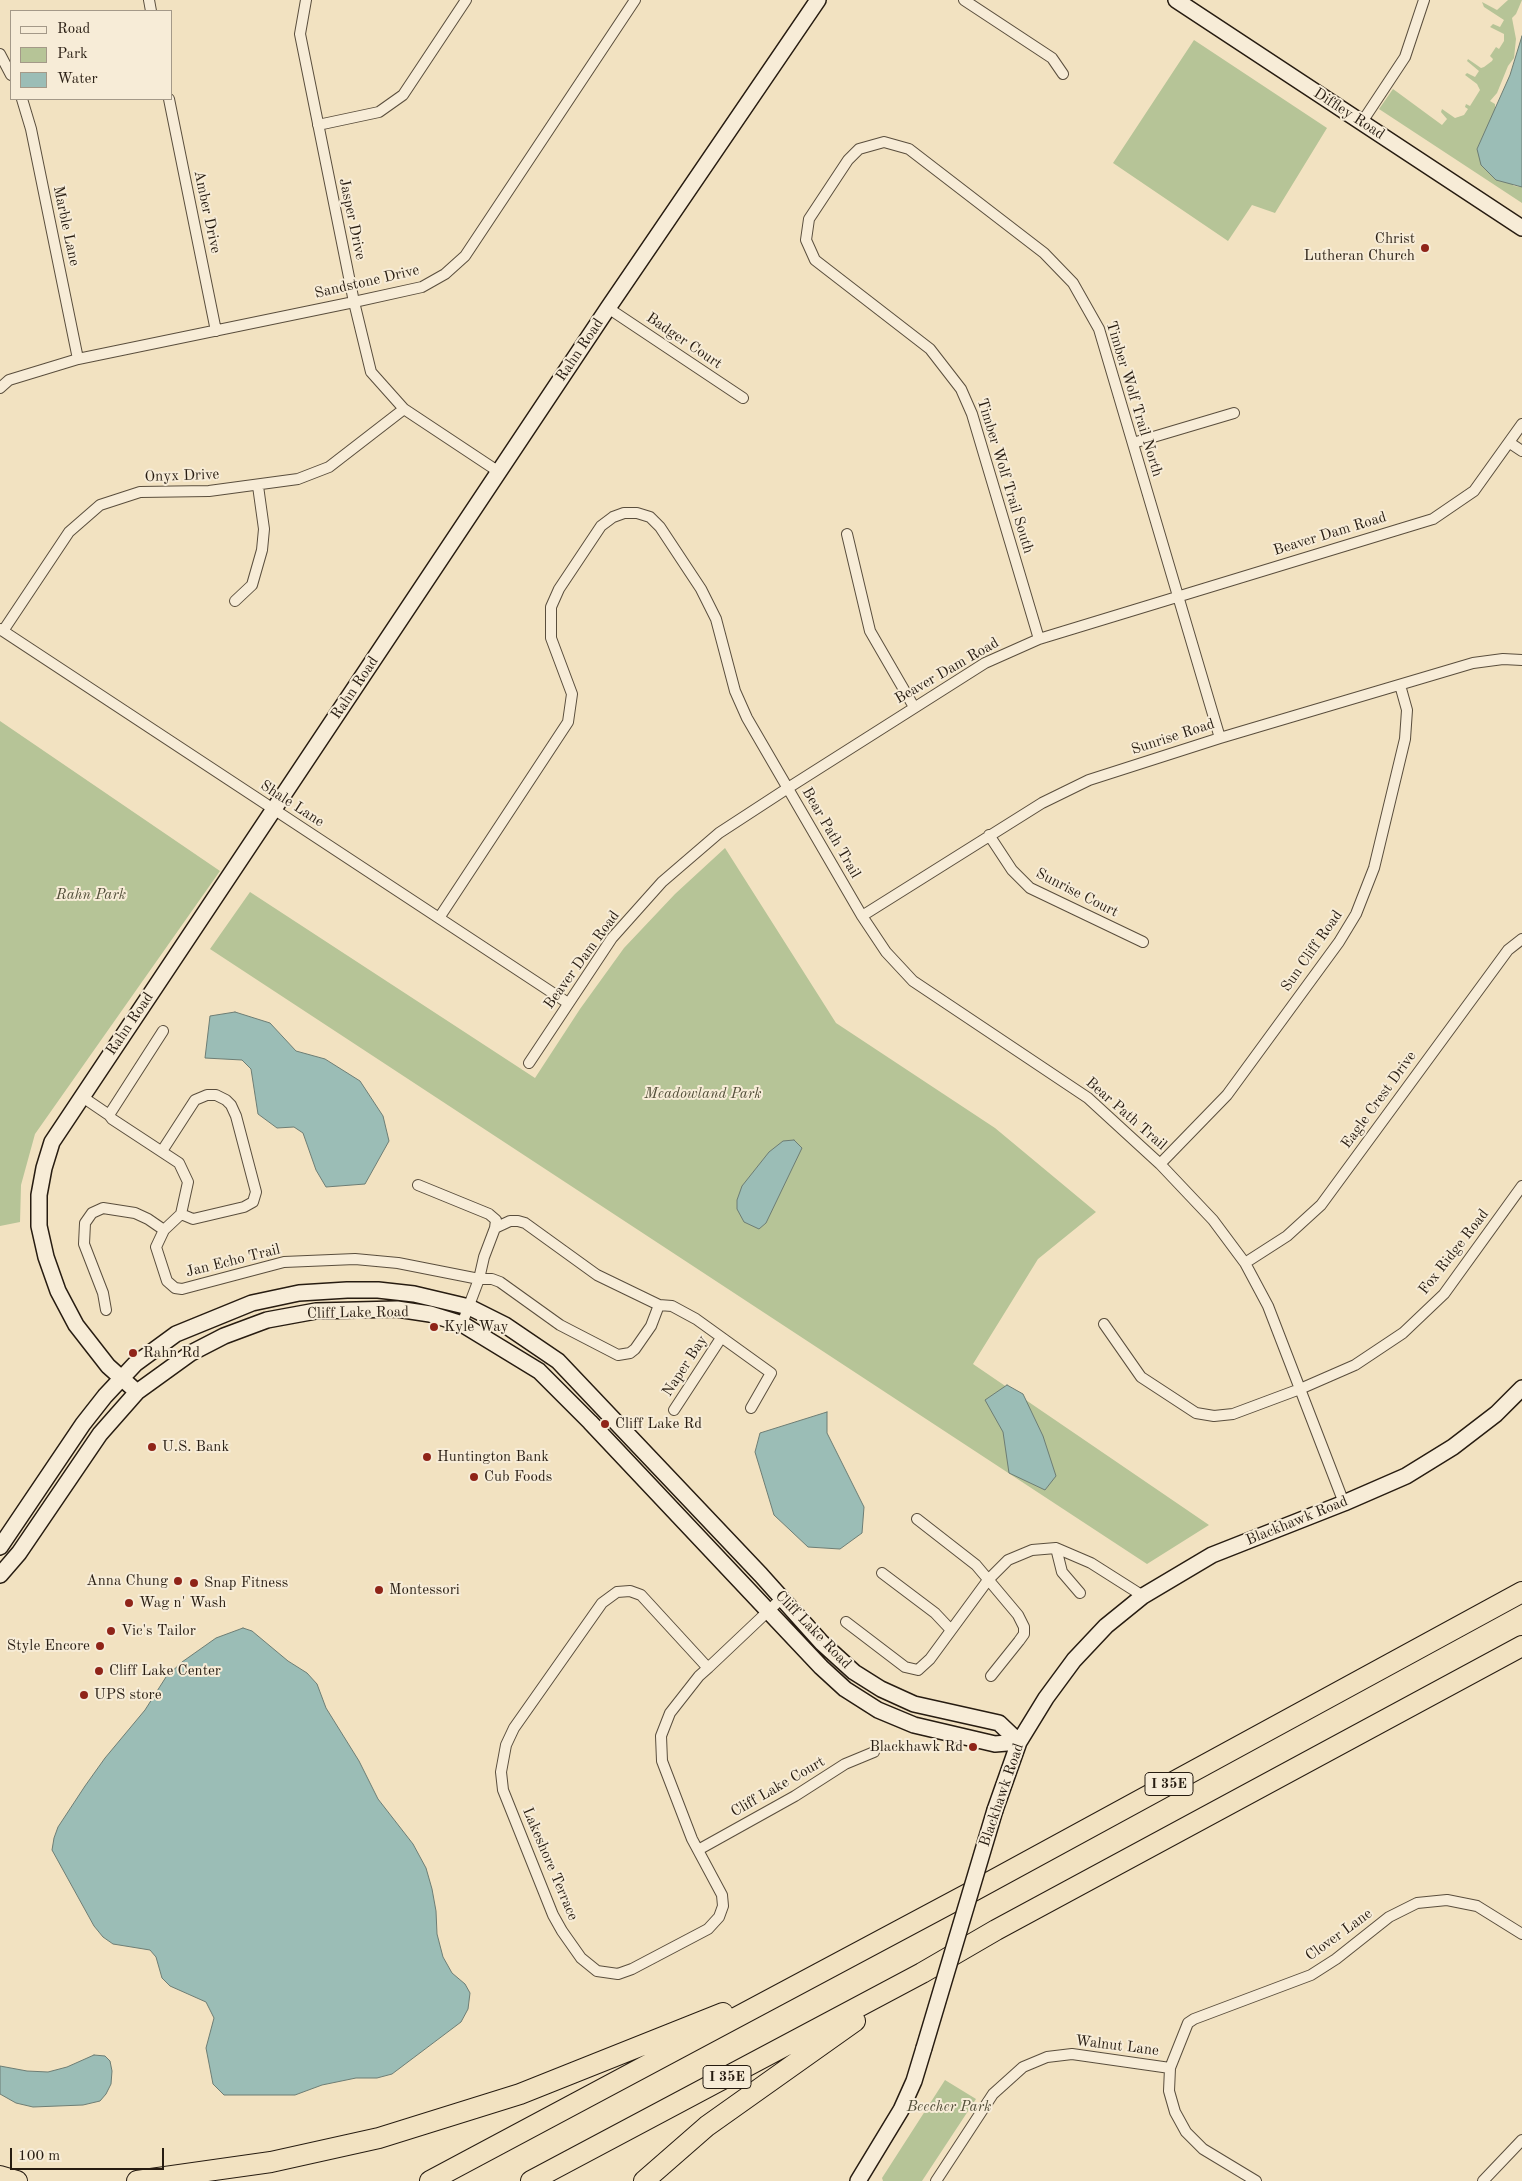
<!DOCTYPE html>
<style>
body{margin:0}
#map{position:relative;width:1522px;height:2181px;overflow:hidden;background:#f2e2c1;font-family:"Old Standard TT",serif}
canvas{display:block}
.legend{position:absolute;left:10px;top:10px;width:162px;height:90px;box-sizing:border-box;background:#f7ecd7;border:1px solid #a49988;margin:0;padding:6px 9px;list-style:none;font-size:15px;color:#271c11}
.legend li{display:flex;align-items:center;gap:10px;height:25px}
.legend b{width:25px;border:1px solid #a49988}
.scale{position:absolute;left:10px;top:2148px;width:154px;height:22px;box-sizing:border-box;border:2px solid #271c11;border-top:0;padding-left:6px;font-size:15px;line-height:18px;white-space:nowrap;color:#271c11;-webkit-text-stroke:4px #f7ecd7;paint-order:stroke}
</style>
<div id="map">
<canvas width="1522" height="2181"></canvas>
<ul class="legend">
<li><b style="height:6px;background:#f7ecd7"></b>Road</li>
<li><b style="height:14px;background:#b6c497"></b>Park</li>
<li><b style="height:14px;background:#9bbdb6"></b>Water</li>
</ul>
<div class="scale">100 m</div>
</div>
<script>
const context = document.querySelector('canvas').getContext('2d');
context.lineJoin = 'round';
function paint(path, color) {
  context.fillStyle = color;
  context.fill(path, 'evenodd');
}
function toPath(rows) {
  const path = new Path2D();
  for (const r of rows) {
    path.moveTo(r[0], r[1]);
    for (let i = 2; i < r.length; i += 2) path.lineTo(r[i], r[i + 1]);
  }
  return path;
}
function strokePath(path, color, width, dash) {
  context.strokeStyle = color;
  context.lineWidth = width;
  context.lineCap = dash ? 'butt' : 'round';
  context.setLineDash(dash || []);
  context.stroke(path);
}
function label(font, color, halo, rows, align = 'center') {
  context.font = font + ' "Old Standard TT",serif';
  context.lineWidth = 4;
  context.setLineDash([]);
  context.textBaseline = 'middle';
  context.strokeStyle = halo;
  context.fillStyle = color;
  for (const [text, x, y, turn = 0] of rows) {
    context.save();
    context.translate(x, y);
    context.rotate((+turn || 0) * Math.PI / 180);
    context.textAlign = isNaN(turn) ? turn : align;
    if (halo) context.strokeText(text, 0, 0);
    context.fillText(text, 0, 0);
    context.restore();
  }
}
paint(toPath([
 [1508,0,1522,0,1516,14,1512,18,1516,39,1514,58,1508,66,1497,93,1490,101,1495,104,1495,111,1477,149,1514,186,1522,187,1522,203,1379,109,1393,89,1442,125,1447,119,1441,112,1442,109,1455,118,1464,115,1468,109,1465,107,1466,104,1470,106,1480,90,1477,84,1465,75,1467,73,1475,77,1479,71,1467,61,1468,59,1481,68,1484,67,1492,61,1493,59,1490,56,1496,47,1499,49,1504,41,1504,34,1490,27,1493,24,1500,27,1504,20,1484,7,1482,2,1497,10],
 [1194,40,1327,128,1275,213,1252,205,1228,241,1113,163],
 [0,721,220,871,35,1134,21,1185,20,1222,0,1226],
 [725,848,836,1023,995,1128,1096,1212,1038,1259,973,1364,1209,1525,1147,1564,210,949,250,892,535,1078,580,1009,624,948,675,894],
 [945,2080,976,2099,922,2181,883,2181,882,2178]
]), '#b6c497');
const water = toPath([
 [1522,36,1522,187,1496,180,1481,165,1477,149,1510,75,1522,36],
 [235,1012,270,1023,296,1051,325,1059,360,1081,383,1116,389,1141,365,1184,326,1187,316,1170,303,1133,294,1127,277,1128,258,1114,251,1069,242,1060,205,1058,210,1016,235,1012],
 [794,1140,802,1148,766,1223,759,1229,744,1222,737,1209,737,1200,742,1186,769,1152,783,1141,794,1140],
 [1007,1385,1023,1394,1043,1436,1056,1476,1045,1490,1009,1473,1003,1432,985,1400,1007,1385],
 [827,1412,827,1433,864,1507,862,1533,840,1549,808,1547,774,1515,755,1452,760,1433,827,1412],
 [243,1628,252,1631,288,1661,307,1673,317,1684,326,1708,359,1761,378,1799,413,1844,426,1868,432,1889,436,1911,437,1934,443,1957,452,1973,465,1984,470,1993,468,2009,461,2022,392,2074,377,2078,356,2078,322,2085,295,2095,224,2095,213,2084,206,2048,214,2018,206,2002,170,1986,162,1978,156,1957,150,1950,113,1944,103,1937,94,1926,52,1850,54,1838,58,1827,85,1786,105,1758,145,1710,166,1677,182,1662,216,1638,243,1628],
 [94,2055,105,2056,110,2061,112,2071,111,2084,106,2094,100,2101,83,2105,33,2107,16,2103,0,2094,0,2066,27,2071,48,2072,67,2067,94,2055]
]);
paint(water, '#9bbdb6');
strokePath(water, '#6d7d74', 1);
const street = toPath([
 [149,0,151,11],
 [306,0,300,34,354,302,371,372,404,409,499,472],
 [964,0,1052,58,1063,74],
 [0,54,11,75],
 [22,99,31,129,78,359],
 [169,99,216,331],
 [1362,122,1405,57,1424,0],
 [318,125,379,112,403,95,466,0],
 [608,308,743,398],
 [0,388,9,380,78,359,354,302,422,287,445,274,465,256,635,0],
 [1133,443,1234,413],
 [1510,443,1522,451],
 [847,534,870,631,914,707],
 [235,601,252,585,262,550,264,529,258,486],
 [0,629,568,1003],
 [3,631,69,532,100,505,140,492,209,491,298,479,329,467,404,409],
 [1039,639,972,414,961,389,930,349,815,260,806,240,809,219,848,160,859,149,884,142,909,149,1044,253,1073,283,1099,329,1220,738],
 [989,835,1012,870,1030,888,1143,942],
 [862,916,1042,803,1089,780,1220,738,1473,663,1503,659,1522,660],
 [439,918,568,722,572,694,551,638,551,607,559,589,601,526,613,517,624,513,637,513,650,517,660,527,701,589,716,619,735,691,747,718,862,916,886,952,913,981,1088,1098,1160,1164,1213,1220,1245,1263,1268,1306,1344,1503],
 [529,1063,612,938,662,882,719,833,788,788,985,663,1039,639,1433,519,1474,491,1522,424],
 [81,1096,109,1115,112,1119,179,1163,188,1182,181,1214,164,1230,156,1247,167,1281,175,1288,182,1289,284,1262,355,1259,398,1263,479,1279,492,1279,500,1282,560,1325,618,1355,630,1353,635,1349,651,1326,659,1305],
 [109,1115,163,1031],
 [162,1151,195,1100,207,1095,216,1095,226,1100,231,1105,236,1116,256,1192,253,1202,244,1207,193,1219,181,1214],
 [1160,1164,1227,1095,1339,942,1356,914,1374,868,1405,739,1407,710,1400,685],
 [418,1185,489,1214,496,1220,495,1228],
 [1245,1263,1287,1236,1321,1205,1508,950,1522,939],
 [106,1310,103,1293,84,1244,85,1223,92,1213,103,1208,135,1213,148,1219,164,1230],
 [462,1324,479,1279,484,1257,495,1228,510,1221,518,1221,525,1223,597,1275,659,1305,672,1306,696,1319,771,1373,751,1408],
 [1104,1324,1141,1377,1196,1413,1214,1416,1233,1414,1300,1389,1355,1365,1403,1333,1444,1294,1522,1186],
 [674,1410,721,1338],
 [917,1519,976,1565,1018,1615,1024,1627,1024,1634,1019,1641,991,1676],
 [1056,1548,1062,1572,1080,1593],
 [882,1573,935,1613,951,1630],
 [846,1622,905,1667,918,1670,930,1659,988,1580,1008,1560,1032,1550,1056,1548,1091,1563,1143,1596],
 [708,1668,641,1595,630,1591,617,1592,602,1603,514,1728,506,1745,501,1772,503,1790,553,1915,562,1931,581,1958,597,1971,618,1974,632,1969,708,1929,719,1917,723,1906,722,1895,692,1839,662,1761,661,1736,670,1713,699,1676,708,1668,782,1598],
 [698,1850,795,1796,845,1764,874,1752],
 [936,2181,993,2094,1023,2067,1047,2057,1072,2054,1170,2068],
 [1256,2181,1203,2149,1186,2132,1175,2112,1169,2091,1170,2068,1188,2023,1194,2019,1311,1975,1336,1959,1389,1917,1417,1903,1447,1900,1477,1906,1522,1934],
 [1483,2181,1522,2140]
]);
const secondary = toPath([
 [1176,0,1522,228],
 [137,1392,108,1366,76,1325,58,1291,46,1257,39,1226,39,1195,44,1168,52,1142,608,308,818,0],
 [0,1547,83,1424,105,1396,135,1364,176,1334,252,1303,299,1293,347,1290,378,1290,414,1294,469,1307,505,1325,558,1361,761,1575,822,1643,854,1672,881,1689,914,1704,999,1723,1019,1742],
 [0,1575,19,1553,100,1434,137,1392,191,1353,224,1336,267,1320,316,1311,397,1309,430,1314,462,1324,539,1371,590,1422,821,1667,845,1689,878,1710,914,1725,995,1744,1019,1742],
 [995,1810,1019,1742,1046,1698,1074,1660,1106,1626,1143,1596,1212,1555,1344,1503,1406,1476,1453,1447,1496,1414,1522,1388],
 [858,2181,901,2110,914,2081,924,2048]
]);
const highway = toPath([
 [0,2176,17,2181],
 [137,2181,271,2162,379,2138,520,2094,723,2013],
 [430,2181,975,1890,1522,1592],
 [531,2181,922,1973,996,1930,1522,1646],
 [644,2181,707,2126,855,2021]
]);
strokePath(street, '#5a4e3d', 12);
strokePath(secondary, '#271c11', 18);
strokePath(highway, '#271c11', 22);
strokePath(street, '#f7ecd7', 10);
strokePath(secondary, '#f7ecd7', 15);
strokePath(highway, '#f2e2c1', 20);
const secondaryBridge = toPath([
 [924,2048,995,1810]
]);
strokePath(secondaryBridge, '#271c11', 18, []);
strokePath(secondaryBridge, '#f7ecd7', 15);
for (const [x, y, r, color] of [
 [1425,248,5,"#8f2418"],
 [434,1327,5,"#8f2418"],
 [133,1353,5,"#8f2418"],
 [605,1424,5,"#8f2418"],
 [152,1447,5,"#8f2418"],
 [427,1457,5,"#8f2418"],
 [474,1477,5,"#8f2418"],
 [178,1581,5,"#8f2418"],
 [194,1583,5,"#8f2418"],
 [379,1590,5,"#8f2418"],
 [129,1603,5,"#8f2418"],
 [111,1631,5,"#8f2418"],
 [100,1646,5,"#8f2418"],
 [99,1671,5,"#8f2418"],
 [84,1695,5,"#8f2418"],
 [973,1747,5,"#8f2418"]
]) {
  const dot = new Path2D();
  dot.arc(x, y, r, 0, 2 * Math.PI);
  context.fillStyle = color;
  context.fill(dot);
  strokePath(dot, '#f7ecd7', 2);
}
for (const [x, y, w] of [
 [1169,1784,48],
 [727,2077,48]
]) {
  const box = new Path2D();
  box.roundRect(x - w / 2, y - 11.5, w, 23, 4);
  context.fillStyle = '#f7ecd7';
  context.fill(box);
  strokePath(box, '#271c11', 1);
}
label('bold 14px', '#271c11', null, [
 ["I 35E",1169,1784],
 ["I 35E",727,2077]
]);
label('15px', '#271c11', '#f7ecd7', [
 ["Diffley Road",1349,114,33],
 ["Amber Drive",207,212,78],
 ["Jasper Drive",352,219,78],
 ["Marble Lane",66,226,78],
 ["Sandstone Drive",367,282,-13],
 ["Badger Court",684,341,34],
 ["Rahn Road",580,350,-56],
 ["Timber Wolf Trail North",1134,399,73],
 ["Onyx Drive",182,476,-2],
 ["Timber Wolf Trail South",1005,476,73],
 ["Beaver Dam Road",1330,534,-17],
 ["Beaver Dam Road",947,671,-30],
 ["Rahn Road",355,688,-56],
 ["Sunrise Road",1173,737,-18],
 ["Shale Lane",292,804,33],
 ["Bear Path Trail",831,833,60],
 ["Sunrise Court",1077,893,27],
 ["Sun Cliff Road",1312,951,-55],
 ["Beaver Dam Road",582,960,-54],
 ["Rahn Road",130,1024,-56],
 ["Eagle Crest Drive",1379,1100,-54],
 ["Bear Path Trail",1126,1114,41],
 ["Fox Ridge Road",1454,1252,-52],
 ["Jan Echo Trail",233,1261,-14],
 ["Cliff Lake Road",358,1313,-1],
 ["Naper Bay",685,1366,-57],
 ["Blackhawk Road",1297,1521,-22],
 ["Cliff Lake Road",813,1630,46],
 ["Cliff Lake Court",778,1787,-30],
 ["Blackhawk Road",1002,1795,-71],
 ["Lakeshore Terrace",550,1864,67],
 ["Clover Lane",1339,1935,-36],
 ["Walnut Lane",1117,2046,7]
]);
label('15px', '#271c11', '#f7ecd7', [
 ["Christ",1415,239,"right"],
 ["Lutheran Church",1415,256,"right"],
 ["Kyle Way",444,1327],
 ["Rahn Rd",143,1353],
 ["Cliff Lake Rd",615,1424],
 ["U.S. Bank",162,1447],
 ["Huntington Bank",437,1457],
 ["Cub Foods",484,1477],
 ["Anna Chung",168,1581,"right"],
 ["Snap Fitness",204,1583],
 ["Montessori",389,1590],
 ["Wag n' Wash",139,1603],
 ["Vic's Tailor",121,1631],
 ["Style Encore",90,1646,"right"],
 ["Cliff Lake Center",109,1671],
 ["UPS store",94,1695],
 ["Blackhawk Rd",963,1747,"right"]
], 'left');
label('italic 15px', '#524e39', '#f7ecd7', [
 ["Rahn Park",91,895],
 ["Meadowland Park",703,1094],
 ["Beecher Park",949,2107]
]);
</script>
